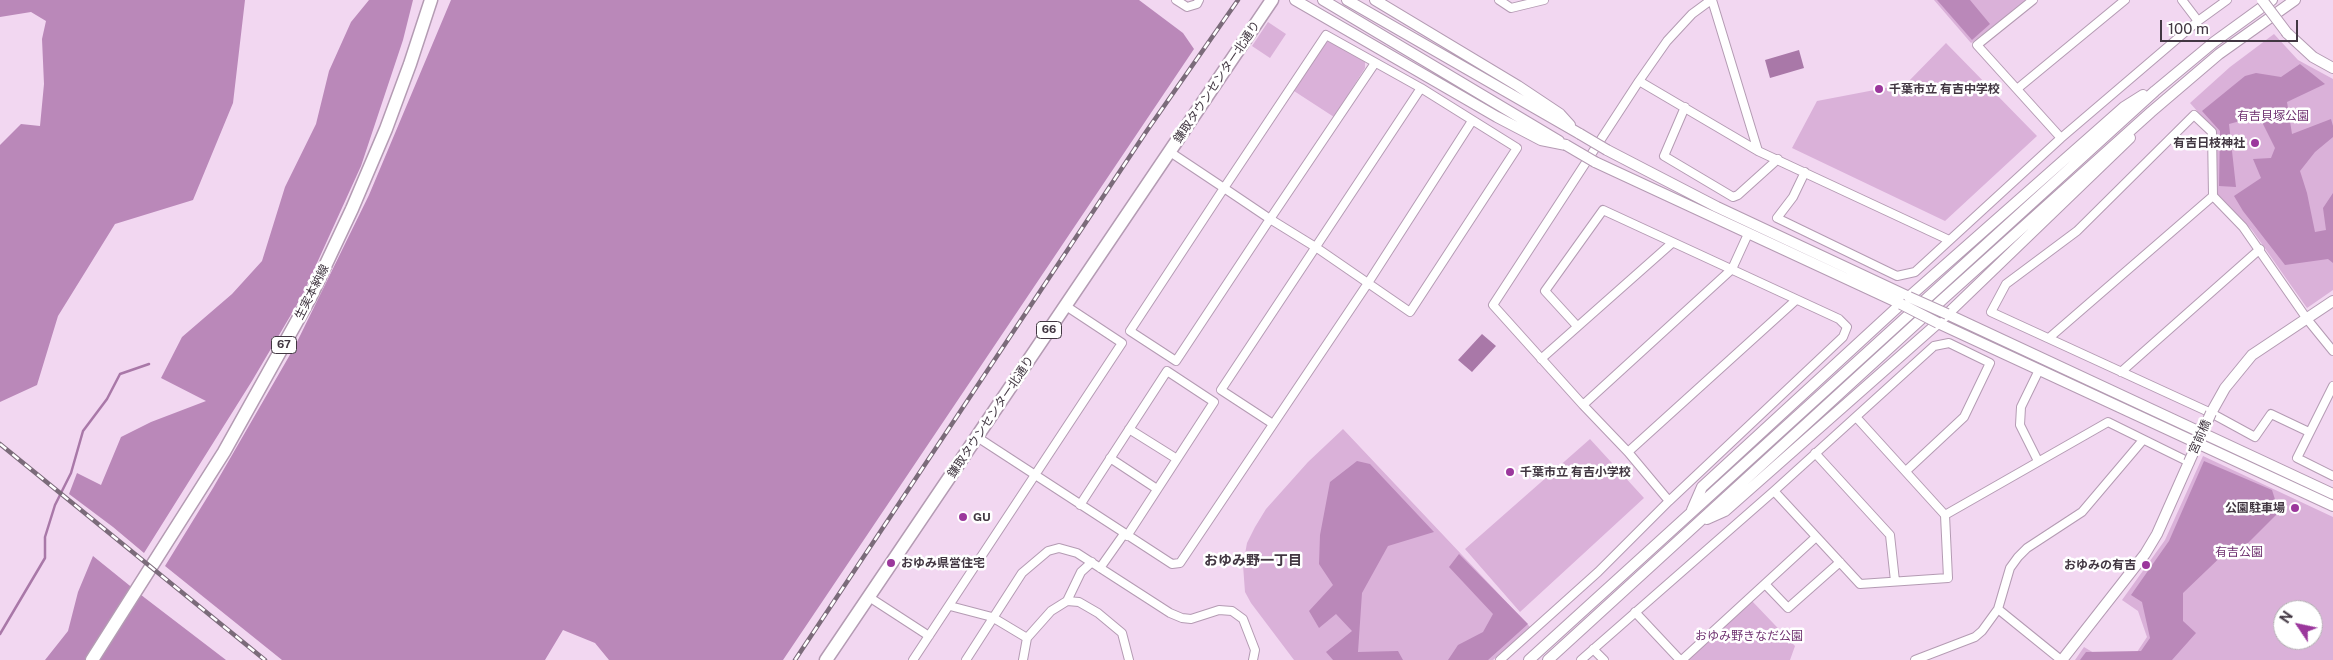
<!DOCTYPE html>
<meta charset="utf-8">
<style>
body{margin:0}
#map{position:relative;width:2333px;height:660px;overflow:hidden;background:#f2d7f1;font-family:"Public Sans",sans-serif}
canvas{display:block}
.north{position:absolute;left:2273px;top:600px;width:50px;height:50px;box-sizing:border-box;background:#fff;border:1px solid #b3afb3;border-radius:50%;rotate:304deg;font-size:14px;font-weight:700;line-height:20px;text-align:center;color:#423742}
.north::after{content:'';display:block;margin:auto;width:18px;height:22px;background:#9b379c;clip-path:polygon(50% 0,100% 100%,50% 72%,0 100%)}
.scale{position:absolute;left:2160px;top:20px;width:138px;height:22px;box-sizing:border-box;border:2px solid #423742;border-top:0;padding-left:6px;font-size:15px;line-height:18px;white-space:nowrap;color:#423742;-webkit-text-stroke:4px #fff;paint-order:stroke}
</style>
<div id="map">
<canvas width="2333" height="660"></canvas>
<div class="north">N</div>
<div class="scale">100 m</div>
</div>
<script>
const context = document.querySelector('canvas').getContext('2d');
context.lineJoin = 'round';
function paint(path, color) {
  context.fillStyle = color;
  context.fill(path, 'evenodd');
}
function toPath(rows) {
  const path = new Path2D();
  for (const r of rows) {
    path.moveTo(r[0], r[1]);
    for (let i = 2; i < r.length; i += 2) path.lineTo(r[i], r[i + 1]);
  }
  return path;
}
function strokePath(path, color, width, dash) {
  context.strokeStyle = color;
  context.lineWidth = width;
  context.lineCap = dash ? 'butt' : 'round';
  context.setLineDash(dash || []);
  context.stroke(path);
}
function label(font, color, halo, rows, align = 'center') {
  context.font = font + ' "Public Sans","Noto Sans JP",sans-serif';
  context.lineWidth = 5;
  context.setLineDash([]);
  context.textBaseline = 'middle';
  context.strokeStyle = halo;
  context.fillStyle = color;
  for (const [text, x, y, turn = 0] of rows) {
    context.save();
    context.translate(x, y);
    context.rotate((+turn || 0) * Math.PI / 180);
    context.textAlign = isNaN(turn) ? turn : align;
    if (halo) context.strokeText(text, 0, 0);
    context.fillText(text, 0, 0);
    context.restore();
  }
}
paint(toPath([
 [1934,0,2027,0,1971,43],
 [1268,22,1286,34,1270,58,1252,46],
 [2274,34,2298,60,2333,79,2333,290,2307,308,2252,230,2215,193,2216,132,2190,103,2230,67],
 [1330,41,1365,61,1365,68,1334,117,1294,91,1325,43],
 [1946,43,2037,136,1945,221,1792,148,1817,101,1906,84],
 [1343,429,1530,627,1493,660,1294,660,1251,603,1245,592,1243,565,1247,543,1255,527,1266,509,1308,462],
 [1590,439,1644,498,1520,612,1465,549],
 [2203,456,2333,517,2333,660,2075,660,2084,647,2094,653,2137,652,2147,637,2138,611,2122,600,2165,540],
 [2283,610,2313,610,2313,640,2283,640],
 [1752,601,1795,646,1790,660,1686,660]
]), '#dab1d9');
paint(toPath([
 [0,0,245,0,233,103,193,200,115,224,58,316,37,385,0,402,0,145,21,124,40,126,44,84,42,39,46,21,31,12,0,17],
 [369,0,413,0,403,40,361,166,302,296,252,381,144,553,113,527,69,494,77,473,101,485,121,437,151,422,206,401,161,378,182,337,232,294,262,261,285,187,316,124,329,71,351,22],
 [451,0,1139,0,1183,33,1194,49,783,660,609,660,595,643,563,630,545,660,282,660,165,566,213,488,295,346,369,195],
 [1937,0,1970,0,1990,24,1972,40],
 [2300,64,2325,84,2287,102,2292,134,2331,119,2333,126,2333,137,2315,152,2300,171,2307,193,2315,232,2326,230,2323,208,2333,193,2333,263,2328,259,2285,265,2243,211,2234,196,2261,178,2253,159,2271,158,2275,148,2259,116,2229,124,2236,187,2219,186,2220,131,2202,111,2245,76,2256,73,2281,77],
 [1357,461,1370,464,1434,532,1388,546,1362,593,1358,652,1398,651,1403,660,1333,660,1326,652,1352,631,1336,614,1319,628,1309,611,1333,585,1319,564,1320,535,1330,482],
 [2204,461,2272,490,2279,512,2244,547,2231,547,2183,593,2183,621,2196,633,2172,660,2080,660,2086,652,2141,651,2150,638,2142,602,2131,595,2169,541],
 [1459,554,1528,624,1488,660,1448,660,1458,645,1483,632,1493,614,1449,567],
 [93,556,145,598,226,660,45,660,68,631,78,592]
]), '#ba88b9');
paint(toPath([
 [1799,50,1804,68,1770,78,1765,60],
 [1482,334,1496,346,1472,372,1458,360]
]), '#a978a8');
strokePath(toPath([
 [0,634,45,558,45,537,55,505,71,473,83,431,107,399,120,374,149,364]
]), '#a978a8', 2.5);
const minor = toPath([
 [1176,0,1187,7,1197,4,1199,0],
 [1499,0,1511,8,1544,0],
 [1712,0,1758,151],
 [2033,0,1977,45,2061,138],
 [2182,0,2198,21],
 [1639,81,1758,151,1949,240],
 [2017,89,2125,0],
 [1685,107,1664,156,1733,197,1738,195,1778,159],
 [1170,152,1224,188,1270,219,1317,248,1410,312,1517,148,1421,88,1326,35,1224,188,1130,331,1176,361,1270,219,1375,63],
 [1805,172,1793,197,1777,218,1897,276,1915,272,2061,138,2198,21,2227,0],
 [1577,326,1545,291,1603,210,1839,319,1847,327,1843,337,1669,501],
 [2049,338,2213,196],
 [1541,359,1672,243],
 [2121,372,2260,249],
 [2333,386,2297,458,2333,476],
 [1583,405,1732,269,1748,234],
 [1273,424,1221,390,1421,88],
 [1129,429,1177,459],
 [2309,432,2271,414,2255,437,2211,413,1991,312,2006,284,2077,231,2194,115,2212,132,2213,196,2243,227,2307,319,2333,351],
 [977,437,1172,564,1180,563,1368,283,1472,121],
 [1628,452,1796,300],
 [1815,453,1890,535,1895,581],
 [1110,458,1157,489],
 [2038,461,2020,425,2021,407,2039,370],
 [1774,491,1860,584,1948,578,1945,515,1856,417],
 [1080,505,1167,371,1214,402,1127,536],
 [1945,515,2108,422,2189,462],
 [1100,568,1124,534],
 [1765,584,1788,608,1840,562],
 [869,597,929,636],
 [1067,601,1081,572,1092,562],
 [950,606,992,617,1027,638],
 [1998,609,2061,660],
 [1635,612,1680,660],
 [1593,649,1604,660],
 [913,660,1122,343,1066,306],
 [966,660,1022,573,1048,551,1059,548,1077,553,1170,613,1182,618,1191,619,1219,610,1232,611,1243,619,1255,650,1253,660],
 [1023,660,1027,638,1051,611,1067,601,1079,602,1098,613,1122,633,1129,660],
 [1500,660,1598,572,1669,501,1628,452,1583,405,1493,305,1639,81,1667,41,1692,14,1711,0],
 [1581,660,1774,491,1934,346,1949,343,1990,363,1964,417,1906,471],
 [1682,660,1816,537],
 [1915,660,1975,637,1982,631,1998,609,2010,568,2018,557,2027,548,2082,512,2143,440]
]);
const tertiary = toPath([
 [1295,0,1497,117,1541,140,1566,145],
 [1323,0,1559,141],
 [1347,0,1580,134],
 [1375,0,1518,86,1560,114,1570,125],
 [2287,33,2313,57,2333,68],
 [1607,150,1717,207,1909,297],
 [1595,162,1901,304],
 [1947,314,2333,494],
 [1938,323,2333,506],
 [2211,413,2225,388,2252,355,2333,301],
 [1692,510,1702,487,1901,304,2124,107,2143,95],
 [1707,519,1725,511,1938,323,2130,138],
 [1529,660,2155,91,2214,42,2272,0],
 [1548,660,1943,299,2151,112,2219,54,2295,0],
 [2062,660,2145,554,2157,534,2189,462]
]);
const primary = toPath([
 [92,660,224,452,311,296,352,209,386,129,410,64,431,0],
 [826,660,1272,0]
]);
strokePath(minor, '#b49bb3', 10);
strokePath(tertiary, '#b49bb3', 12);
strokePath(primary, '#b49bb3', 15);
strokePath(minor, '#fff', 8);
strokePath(tertiary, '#fff', 10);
strokePath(primary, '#fff', 12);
const rail = toPath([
 [0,444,265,660],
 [795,660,1146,132,1238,0]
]);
strokePath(rail, '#7b6b7a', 4.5);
strokePath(rail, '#fff', 2.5, [8]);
const tertiaryBridge = toPath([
 [2262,0,2287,33],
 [1580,134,1607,150],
 [1566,145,1595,162],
 [1909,297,1947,314],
 [1901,304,1938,323],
 [2189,462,2211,413]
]);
strokePath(tertiaryBridge, '#b49bb3', 12, []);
strokePath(tertiaryBridge, '#fff', 10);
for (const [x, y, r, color] of [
 [1879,89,5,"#9b379c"],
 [2255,143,5,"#9b379c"],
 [1510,472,5,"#9b379c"],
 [2295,508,5,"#9b379c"],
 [963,517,5,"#9b379c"],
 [891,563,5,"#9b379c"],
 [2146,565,5,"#9b379c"]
]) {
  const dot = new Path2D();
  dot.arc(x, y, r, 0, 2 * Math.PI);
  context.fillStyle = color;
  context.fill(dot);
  strokePath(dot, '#fff', 2);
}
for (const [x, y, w] of [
 [1049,330,25],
 [284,345,25]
]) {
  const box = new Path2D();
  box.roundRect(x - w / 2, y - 8.5, w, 17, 4);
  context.fillStyle = '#fff';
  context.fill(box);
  strokePath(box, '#423742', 1);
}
label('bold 11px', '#423742', null, [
 ["66",1049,330],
 ["67",284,345]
]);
label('12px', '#423742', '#fff', [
 ["鎌取タウンセンター北通り",1217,82,-56],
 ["生実本納線",312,292,-63],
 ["鎌取タウンセンター北通り",991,417,-56],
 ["宮前橋",2200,437,-66]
]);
label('bold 12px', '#423742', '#fff', [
 ["千葉市立 有吉中学校",1889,89],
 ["有吉日枝神社",2245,143,"right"],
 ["千葉市立 有吉小学校",1520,472],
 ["公園駐車場",2285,508,"right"],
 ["GU",973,517],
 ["おゆみ県営住宅",901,563],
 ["おゆみの有吉",2136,565,"right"]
], 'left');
label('12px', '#6f3170', '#fff', [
 ["有吉貝塚公園",2273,116],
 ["有吉公園",2239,552],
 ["おゆみ野きなだ公園",1749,636]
]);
label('bold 14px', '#423742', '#fff', [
 ["おゆみ野一丁目",1253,561]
]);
</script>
